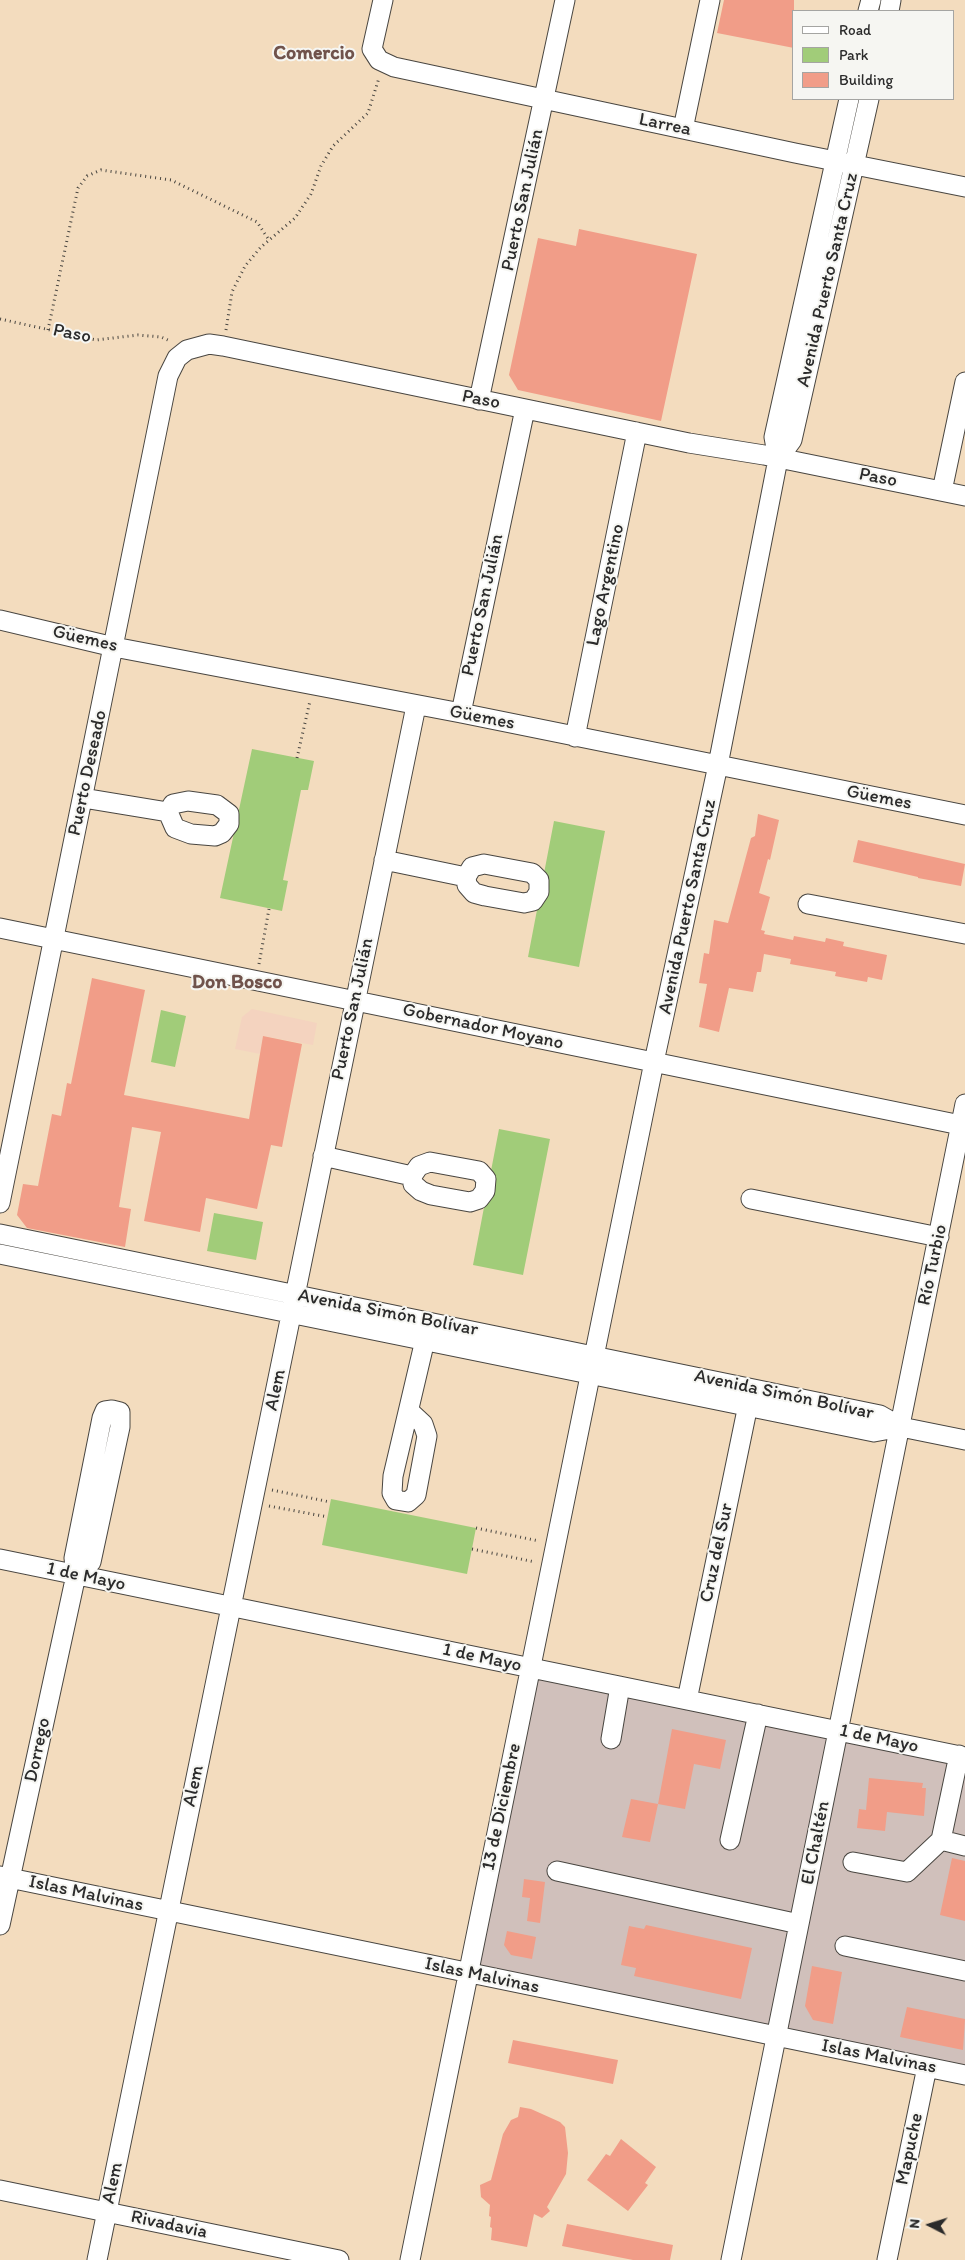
<!DOCTYPE html>
<meta charset="utf-8">
<style>
body{margin:0}
#map{position:relative;width:965px;height:2260px;overflow:hidden;background:#f3dcbe;font-family:Itim,sans-serif}
canvas{display:block}
.legend{position:absolute;left:792px;top:10px;width:162px;height:90px;box-sizing:border-box;background:#f6f6f2;border:1px solid #a5a5a2;margin:0;padding:6px 9px;list-style:none;font-size:15px;color:#2b2b2b}
.legend li{display:flex;align-items:center;gap:10px;height:25px}
.legend b{width:25px;border:1px solid #a5a5a2}
.north{position:absolute;left:905px;top:2200px;width:50px;height:50px;-webkit-text-stroke:4px #f6f6f2;paint-order:stroke;rotate:275deg;font-size:14px;font-weight:700;line-height:20px;text-align:center;color:#2b2b2b}
.north::after{content:'';display:block;margin:auto;width:18px;height:22px;background:#2b2b2b;clip-path:polygon(50% 0,100% 100%,50% 72%,0 100%)}
</style>
<div id="map">
<canvas width="965" height="2260"></canvas>
<ul class="legend">
<li><b style="height:6px;background:#fff"></b>Road</li>
<li><b style="height:14px;background:#a1cc79"></b>Park</li>
<li><b style="height:14px;background:#f19d88"></b>Building</li>
</ul>
<div class="north">N</div>
</div>
<script>
const context = document.querySelector('canvas').getContext('2d');
context.lineJoin = 'round';
function paint(path, color) {
  context.fillStyle = color;
  context.fill(path, 'evenodd');
}
function toPath(rows) {
  const path = new Path2D();
  for (const r of rows) {
    path.moveTo(r[0], r[1]);
    for (let i = 2; i < r.length; i += 2) path.lineTo(r[i], r[i + 1]);
  }
  return path;
}
function strokePath(path, color, width, dash) {
  context.strokeStyle = color;
  context.lineWidth = width;
  context.lineCap = dash ? 'butt' : 'round';
  context.setLineDash(dash || []);
  context.stroke(path);
}
function label(font, color, halo, rows, align = 'center') {
  context.font = font + ' Itim,sans-serif';
  context.lineWidth = 4;
  context.setLineDash([]);
  context.textBaseline = 'middle';
  context.strokeStyle = halo;
  context.fillStyle = color;
  for (const [text, x, y, turn = 0] of rows) {
    context.save();
    context.translate(x, y);
    context.rotate((+turn || 0) * Math.PI / 180);
    context.textAlign = isNaN(turn) ? turn : align;
    if (halo) context.strokeText(text, 0, 0);
    context.fillText(text, 0, 0);
    context.restore();
  }
}
paint(toPath([
 [252,1009,317,1023,313,1045,263,1036,260,1054,235,1049,242,1017]
]), '#f4d3bf');
paint(toPath([
 [531,1668,965,1757,965,2075,468,1973]
]), '#d0c0bb');
paint(toPath([
 [252,749,314,761,308,790,301,790,283,880,288,881,282,911,220,898],
 [554,821,605,831,579,967,528,957],
 [161,1010,186,1016,175,1067,151,1062],
 [499,1129,550,1139,523,1275,473,1265],
 [214,1213,263,1222,256,1260,207,1251],
 [331,1499,476,1528,467,1574,322,1545]
]), '#a1cc79');
paint(toPath([
 [724,0,794,0,794,48,717,33],
 [579,229,697,254,661,421,518,390,509,375,538,238,576,246],
 [758,814,779,820,770,860,768,859,759,893,770,897,761,930,765,931,764,934,793,940,794,936,825,942,826,938,844,942,843,946,887,955,882,980,868,977,867,982,835,976,836,972,790,964,791,959,764,954,761,972,757,972,753,992,729,988,719,1032,699,1027,707,984,699,983,704,953,709,954,714,920,728,923,751,838,755,836],
 [858,840,965,864,961,886,918,878,918,877,853,862],
 [92,978,145,990,124,1095,249,1119,263,1036,302,1044,282,1147,271,1145,257,1209,206,1198,200,1232,144,1221,161,1132,132,1127,119,1207,131,1209,125,1247,27,1228,17,1215,23,1184,38,1186,52,1114,61,1116,67,1083,71,1084],
 [672,1729,726,1740,720,1769,694,1764,685,1809,658,1804,650,1842,622,1837,631,1799,658,1804],
 [869,1778,923,1783,922,1788,926,1788,924,1816,887,1812,885,1831,857,1828,859,1809,866,1810],
 [952,1858,965,1861,965,1921,940,1915],
 [524,1879,545,1882,540,1923,527,1921,530,1898,522,1897],
 [646,1925,752,1948,741,1999,634,1976,636,1968,621,1965,629,1926,644,1929],
 [507,1931,536,1937,532,1959,511,1955,504,1945],
 [812,1966,842,1972,833,2024,813,2020,805,2006],
 [907,2007,965,2019,963,2050,900,2037],
 [513,2040,618,2060,613,2084,508,2063],
 [520,2107,531,2109,560,2122,565,2127,568,2153,566,2174,547,2207,550,2211,542,2218,534,2214,527,2247,491,2240,492,2228,490,2227,491,2217,489,2216,490,2205,481,2197,480,2185,491,2180,503,2134,511,2120,518,2117],
 [621,2139,656,2167,645,2183,648,2185,628,2211,587,2180,606,2154,610,2156],
 [567,2224,673,2245,670,2260,633,2260,562,2246]
]), '#f19d88');
const minor = toPath([
 [383,0,372,49,379,60,394,67,795,153,965,187],
 [868,11,871,0],
 [889,11,891,0],
 [683,129,710,0],
 [479,400,565,0],
 [778,459,792,440,869,99],
 [942,491,965,382],
 [0,620,114,647,461,713,965,815],
 [461,713,525,409],
 [575,737,637,432],
 [83,798,168,812,175,828,191,834,215,836,222,833,229,824,229,814,217,805,188,801,173,804,168,812],
 [384,860,466,877,467,885,474,893,485,896,524,903,533,901,539,892,539,880,532,873,484,864,472,867,466,877],
 [808,904,965,934],
 [0,928,965,1126],
 [323,1156,412,1176,413,1184,421,1191,431,1195,470,1202,479,1199,485,1191,486,1179,479,1171,430,1162,419,1166,412,1176],
 [751,1199,939,1237],
 [0,1203,168,376,177,358,187,350,209,344,223,346,689,443,764,455,965,496],
 [0,1234,880,1415,901,1427,965,1440],
 [0,1254,874,1432,901,1427],
 [409,1411,423,1424,427,1436,416,1495,408,1502,396,1500,392,1493,393,1476,425,1340],
 [0,1559,965,1757],
 [687,1700,748,1405],
 [611,1739,620,1686],
 [959,1755,941,1840,965,1846],
 [730,1840,758,1714],
 [853,1862,907,1872,941,1840],
 [557,1871,799,1924],
 [0,1876,965,2075],
 [0,1925,76,1575,74,1558,102,1418,105,1411,112,1410,120,1412,120,1427,91,1562,76,1575],
 [845,1946,965,1971],
 [0,2190,339,2260],
 [97,2260,416,706],
 [410,2260,654,1062,718,765,778,459,774,437,849,99],
 [731,2260,965,1104],
 [887,2260,927,2067]
]);
strokePath(minor, '#494641', 21);
strokePath(toPath([
 [0,319,96,340,138,335,161,337,170,341],
 [48,330,78,188,87,176,101,170,171,180,257,222,269,240],
 [226,330,232,292,245,266,261,247,295,218,311,194,321,166,333,146,368,113,379,78],
 [297,758,310,701],
 [259,964,269,909],
 [272,1490,330,1502],
 [269,1506,328,1517],
 [476,1528,539,1541],
 [472,1549,535,1562]
]), '#494641', 3, [1, 4]);
strokePath(minor, '#fff', 19);
label('19px', '#2b2b2b', '#f6f6f2', [
 ["Larrea",665,125,12],
 ["Puerto San Julián",523,200,-78],
 ["Avenida Puerto Santa Cruz",828,280,-77],
 ["Paso",72,334,11],
 ["Paso",481,400,11],
 ["Paso",878,478,11],
 ["Lago Argentino",606,585,-78],
 ["Puerto San Julián",483,605,-78],
 ["Güemes",85,639,13],
 ["Güemes",482,718,11],
 ["Puerto Deseado",88,773,-78],
 ["Güemes",879,798,11],
 ["Avenida Puerto Santa Cruz",688,907,-78],
 ["Puerto San Julián",353,1009,-78],
 ["Gobernador Moyano",483,1027,12],
 ["Río Turbio",933,1265,-78],
 ["Avenida Simón Bolívar",388,1313,11],
 ["Alem",276,1390,-78],
 ["Avenida Simón Bolívar",784,1395,12],
 ["Cruz del Sur",717,1553,-78],
 ["1 de Mayo",86,1577,12],
 ["1 de Mayo",482,1658,12],
 ["1 de Mayo",879,1739,12],
 ["Dorrego",38,1750,-78],
 ["Alem",194,1786,-78],
 ["13 de Diciembre",502,1807,-78],
 ["El Chaltén",816,1843,-79],
 ["Islas Malvinas",86,1894,12],
 ["Islas Malvinas",482,1976,12],
 ["Islas Malvinas",879,2057,11],
 ["Mapuche",910,2149,-78],
 ["Alem",113,2183,-78],
 ["Rivadavia",169,2225,12]
]);
label('bold 20px', '#70534c', '#f6f6f2', [
 ["Comercio",314,54],
 ["Don Bosco",237,983]
]);
</script>
